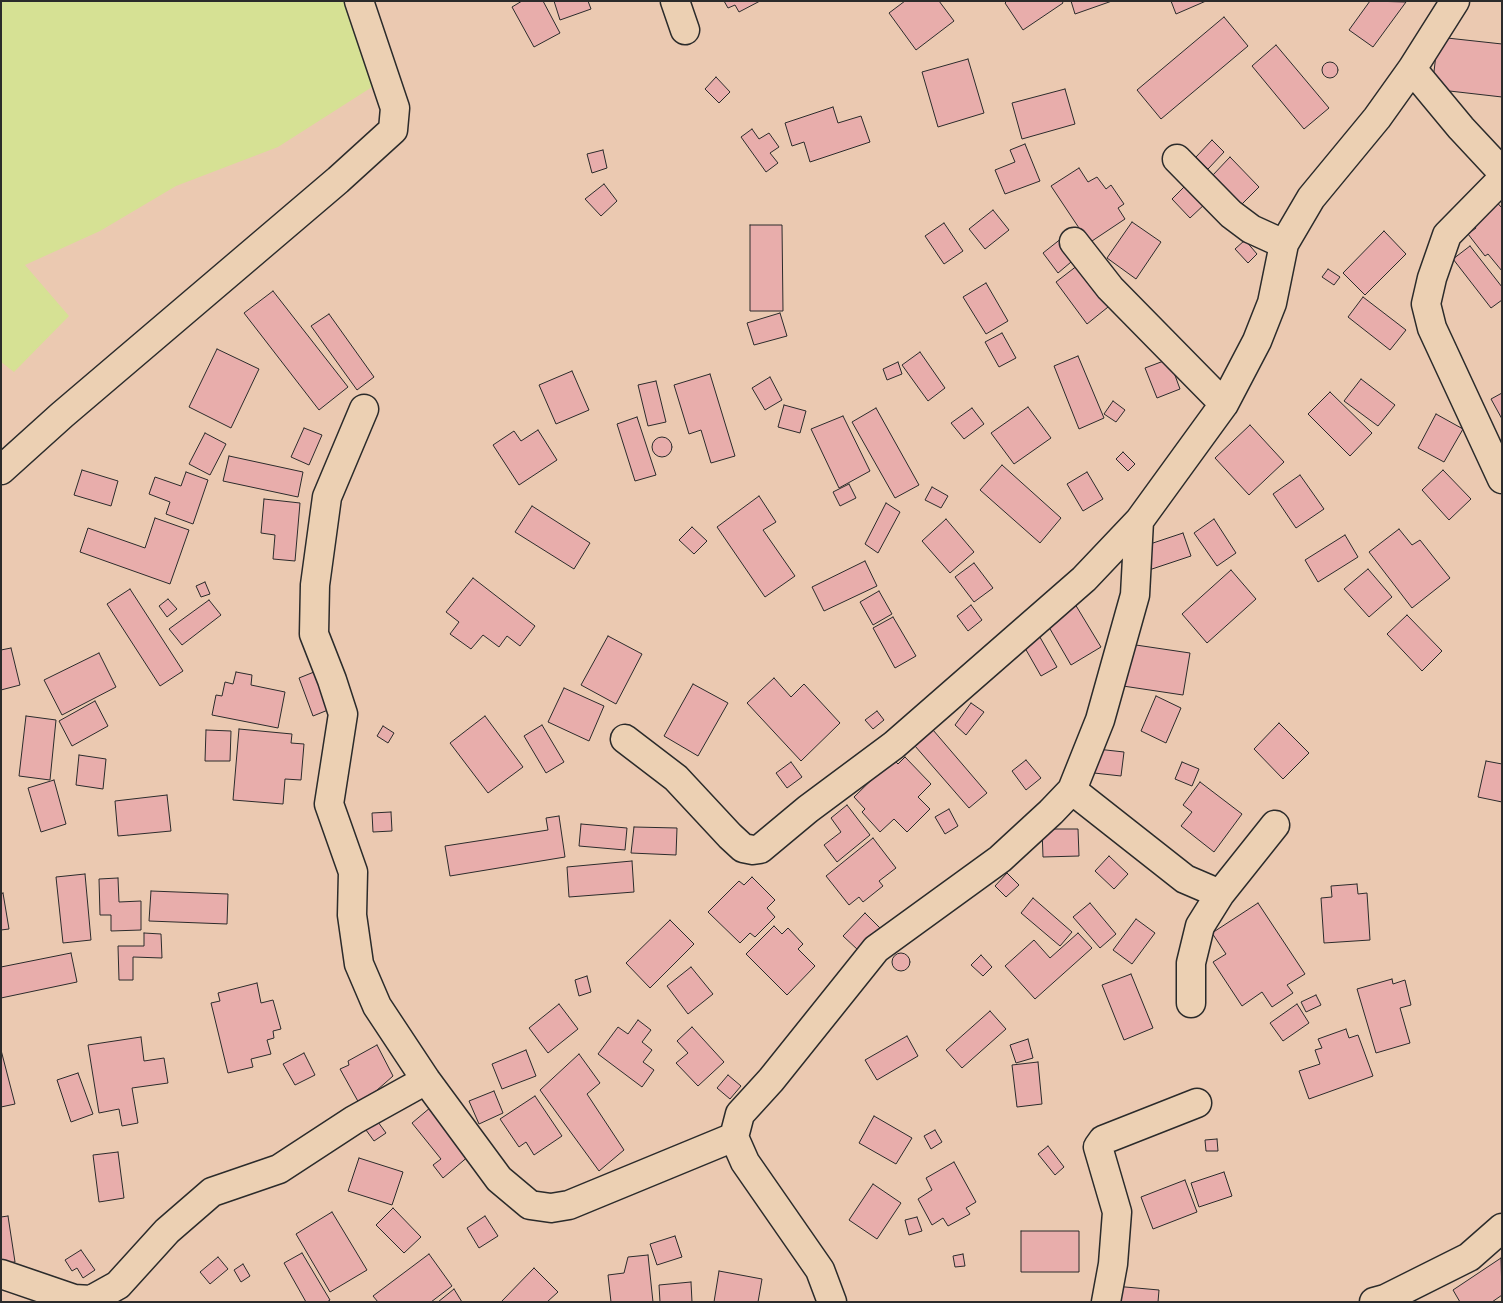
<!DOCTYPE html>
<style>
body{margin:0}
#map{position:relative;width:1503px;height:1303px;overflow:hidden;background:#ebc9b1;font-family:Itim,sans-serif}
canvas{display:block}
.frame{position:absolute;inset:0;border:2px solid #2b2b2b;pointer-events:none}
</style>
<div id="map">
<canvas width="1503" height="1303"></canvas>
<div class="frame"></div>
</div>
<script>
const context = document.querySelector('canvas').getContext('2d');
context.lineJoin = 'round';
function paint(path, color) {
  context.fillStyle = color;
  context.fill(path, 'evenodd');
}
function toPath(rows) {
  const path = new Path2D();
  for (const r of rows) {
    if (r.length === 3) {
      path.moveTo(r[0] + r[2], r[1]);
      path.arc(r[0], r[1], r[2], 0, 2 * Math.PI);
      continue;
    }
    path.moveTo(r[0], r[1]);
    for (let i = 2; i < r.length; i += 2) path.lineTo(r[i], r[i + 1]);
  }
  return path;
}
function strokePath(path, color, width, dash) {
  context.strokeStyle = color;
  context.lineWidth = width;
  context.lineCap = dash ? 'butt' : 'round';
  context.setLineDash(dash || []);
  context.stroke(path);
}
paint(toPath([
 [1,1,371,1,394,73,278,147,176,186,100,231,25,265,69,316,14,372,1,362]
]), '#d6e194');
const building = toPath([
 [522,1,543,1,560,33,534,47,512,7,522,1],
 [554,1,588,1,591,9,560,20,554,1],
 [724,1,760,1,739,12,735,5,728,8,724,1],
 [905,1,939,1,954,21,916,50,889,13,905,1],
 [1007,1,1062,1,1063,3,1023,30,1005,3,1007,1],
 [1071,1,1112,1,1075,14,1071,1],
 [1171,1,1206,1,1176,14,1171,1],
 [1370,1,1406,2,1373,47,1349,30,1370,1],
 [1224,17,1248,46,1161,119,1137,90,1224,17],
 [1438,37,1502,44,1502,97,1432,89,1438,37],
 [1276,45,1329,108,1304,129,1252,66,1276,45],
 [968,59,984,113,938,127,922,72,968,59],
 [1330,70,8],
 [716,77,730,92,719,103,705,89,716,77],
 [1065,89,1075,124,1022,139,1012,103,1065,89],
 [833,107,838,123,861,116,870,142,810,162,804,142,792,146,785,123,833,107],
 [752,129,759,139,769,133,779,147,770,153,778,163,766,172,741,137,752,129],
 [1212,140,1224,152,1208,169,1196,157,1212,140],
 [1025,144,1040,181,1005,194,995,170,1015,162,1010,150,1025,144],
 [603,150,607,168,592,173,587,154,603,150],
 [1230,157,1259,187,1241,205,1212,176,1230,157],
 [1079,168,1088,182,1097,177,1106,189,1111,185,1124,204,1118,208,1125,219,1089,243,1051,186,1079,168],
 [1188,183,1207,202,1190,218,1172,199,1188,183],
 [604,184,617,201,601,216,585,199,604,184],
 [1492,197,1502,208,1502,271,1488,254,1485,256,1468,234,1476,228,1467,216,1492,197],
 [993,210,1009,230,985,249,969,229,993,210],
 [1132,222,1161,242,1136,279,1107,258,1132,222],
 [944,223,963,251,944,264,925,236,944,223],
 [750,225,782,225,783,311,750,311,750,225],
 [1384,231,1406,254,1365,295,1343,273,1384,231],
 [1062,238,1077,257,1058,273,1043,253,1062,238],
 [1245,240,1257,254,1248,263,1235,249,1245,240],
 [1470,246,1502,287,1502,300,1491,308,1453,259,1470,246],
 [1082,262,1113,303,1087,324,1056,282,1082,262],
 [1328,269,1340,277,1334,285,1322,277,1328,269],
 [986,283,1008,321,986,334,963,297,986,283],
 [273,291,348,387,319,410,244,313,273,291],
 [1363,297,1406,330,1390,350,1348,317,1363,297],
 [780,313,787,336,754,345,747,323,780,313],
 [329,314,374,377,357,390,311,326,329,314],
 [1002,333,1016,358,999,367,985,342,1002,333],
 [217,349,259,369,231,428,189,407,217,349],
 [920,352,945,388,928,401,902,365,920,352],
 [1078,356,1104,418,1079,429,1054,366,1078,356],
 [1169,359,1180,389,1157,398,1145,368,1169,359],
 [898,362,902,374,887,380,883,369,898,362],
 [572,371,589,410,556,424,539,385,572,371],
 [710,374,735,456,711,463,701,430,689,434,674,385,710,374],
 [770,377,782,400,765,410,752,388,770,377],
 [1361,379,1395,405,1378,426,1344,401,1361,379],
 [656,381,666,422,648,426,638,385,656,381],
 [1330,392,1372,433,1350,456,1308,414,1330,392],
 [1502,393,1502,419,1491,399,1502,393],
 [1113,401,1125,410,1116,422,1104,414,1113,401],
 [784,405,806,411,800,433,778,427,784,405],
 [1028,407,1051,438,1014,464,991,433,1028,407],
 [876,408,919,485,895,498,852,422,876,408],
 [972,408,984,424,964,439,951,423,972,408],
 [1436,414,1463,429,1444,462,1418,448,1436,414],
 [843,416,870,471,839,488,811,429,843,416],
 [637,417,656,475,635,481,617,424,637,417],
 [1250,425,1284,462,1249,495,1215,458,1250,425],
 [304,428,322,435,309,465,291,457,304,428],
 [538,430,557,460,519,485,493,445,514,431,521,441,538,430],
 [205,433,226,444,210,475,189,464,205,433],
 [662,447,10],
 [1123,452,1135,464,1128,471,1116,459,1123,452],
 [229,456,303,472,298,497,223,481,229,456],
 [1002,465,1061,518,1040,543,980,490,1002,465],
 [82,470,118,481,111,506,74,495,82,470],
 [1443,470,1471,499,1449,520,1422,490,1443,470],
 [186,472,208,480,193,524,166,514,170,502,149,494,155,477,181,486,186,472],
 [1087,472,1103,499,1083,511,1067,484,1087,472],
 [1300,475,1324,509,1296,528,1273,494,1300,475],
 [849,484,856,498,840,506,833,492,849,484],
 [932,487,948,496,941,508,925,500,932,487],
 [759,496,776,522,763,530,795,576,765,597,717,527,759,496],
 [264,499,300,503,295,561,273,559,275,535,261,533,264,499],
 [886,503,900,512,878,553,865,544,886,503],
 [532,506,590,543,574,569,515,532,532,506],
 [155,518,189,530,170,584,80,552,88,528,145,548,155,518],
 [946,519,974,552,950,573,922,541,946,519],
 [1214,519,1236,553,1217,566,1194,533,1214,519],
 [692,527,707,541,694,554,679,540,692,527],
 [1399,529,1412,545,1420,540,1450,578,1412,608,1369,552,1399,529],
 [1183,533,1191,556,1149,570,1141,547,1183,533],
 [1345,535,1358,557,1318,582,1305,560,1345,535],
 [865,561,877,586,824,611,812,587,865,561],
 [974,563,993,588,974,602,955,577,974,563],
 [1368,569,1392,597,1369,617,1344,589,1368,569],
 [1231,570,1256,599,1207,643,1182,614,1231,570],
 [473,578,535,626,520,646,507,636,499,647,483,635,471,649,450,634,459,622,446,612,473,578],
 [205,582,210,594,201,597,196,586,205,582],
 [130,589,183,671,160,686,107,604,130,589],
 [879,591,892,614,873,625,860,602,879,591],
 [168,599,177,609,167,617,159,606,168,599],
 [209,600,221,615,182,645,169,629,209,600],
 [1075,604,1101,647,1071,665,1046,622,1075,604],
 [971,605,982,620,968,631,957,616,971,605],
 [1407,615,1442,651,1422,671,1387,634,1407,615],
 [893,617,916,656,895,668,873,628,893,617],
 [1037,632,1057,667,1041,676,1021,641,1037,632],
 [608,636,642,654,616,704,581,685,608,636],
 [1129,644,1190,653,1183,695,1123,686,1129,644],
 [11,648,20,685,1,690,1,650,11,648],
 [99,653,116,687,62,715,44,680,99,653],
 [319,670,333,708,313,716,299,678,319,670],
 [236,672,252,675,251,685,285,692,278,728,212,715,216,695,222,696,225,682,233,684,236,672],
 [774,678,791,697,804,684,840,723,801,761,747,703,774,678],
 [693,684,728,703,698,756,664,736,693,684],
 [564,688,604,706,589,741,548,722,564,688],
 [1156,696,1181,708,1166,743,1141,731,1156,696],
 [95,701,108,726,72,746,59,721,95,701],
 [971,703,984,712,966,735,955,725,971,703],
 [877,711,884,720,873,729,865,720,877,711],
 [26,716,56,720,50,780,19,776,26,716],
 [485,716,523,767,488,793,450,743,485,716],
 [1279,723,1309,753,1283,779,1254,749,1279,723],
 [542,725,564,762,546,773,524,736,542,725],
 [383,726,394,733,388,743,377,736,383,726],
 [239,729,292,734,291,743,304,744,301,780,285,779,283,804,233,800,239,729],
 [206,730,231,731,230,761,205,761,206,730],
 [933,730,987,793,969,808,915,746,933,730],
 [1097,749,1124,752,1121,776,1094,773,1097,749],
 [79,755,106,759,103,789,76,785,79,755],
 [905,757,931,784,918,797,930,809,907,832,894,819,880,832,862,812,865,809,854,797,893,759,898,764,905,757],
 [1026,760,1041,778,1026,790,1012,771,1026,760],
 [1486,761,1502,764,1502,802,1478,797,1486,761],
 [791,762,802,777,787,788,776,773,791,762],
 [1182,762,1199,769,1192,786,1175,779,1182,762],
 [54,780,66,824,41,832,28,788,54,780],
 [1200,782,1242,814,1214,852,1181,826,1192,812,1183,805,1200,782],
 [167,795,171,831,118,836,115,801,167,795],
 [847,805,870,835,837,862,824,845,841,832,831,818,847,805],
 [949,809,958,826,945,834,935,817,949,809],
 [391,812,392,831,373,832,372,813,391,812],
 [559,816,565,857,450,876,445,846,548,830,546,818,559,816],
 [581,824,627,828,625,850,579,846,581,824],
 [634,827,677,828,676,855,631,853,634,827],
 [1042,829,1078,829,1079,856,1043,857,1042,829],
 [873,838,896,868,879,881,883,886,863,902,859,897,849,905,826,876,873,838],
 [1109,856,1128,874,1114,889,1095,871,1109,856],
 [632,861,634,892,569,897,567,867,632,861],
 [1007,873,1019,885,1006,897,995,886,1007,873],
 [85,874,91,940,63,943,56,877,85,874],
 [752,877,775,900,767,908,775,917,755,937,750,933,740,943,708,912,739,881,744,885,752,877],
 [118,878,119,902,141,901,141,930,111,931,111,915,100,915,99,879,118,878],
 [1357,884,1358,894,1367,893,1370,940,1324,943,1321,898,1332,897,1331,886,1357,884],
 [151,891,228,894,227,924,149,921,151,891],
 [3,893,9,929,1,930,1,894,3,893],
 [1033,898,1072,932,1060,946,1021,913,1033,898],
 [1090,903,1116,934,1100,948,1073,917,1090,903],
 [1258,903,1305,974,1287,985,1293,993,1272,1007,1262,992,1242,1006,1213,962,1226,954,1212,933,1258,903],
 [865,913,880,928,858,950,843,936,865,913],
 [1136,919,1155,933,1132,964,1113,950,1136,919],
 [670,920,694,944,650,988,626,963,670,920],
 [774,926,782,934,788,928,803,944,798,949,815,966,787,995,746,954,774,926],
 [144,933,161,934,162,958,133,957,133,980,119,980,118,946,144,946,144,933],
 [1078,933,1092,948,1035,999,1005,966,1034,940,1050,958,1078,933],
 [901,962,9],
 [71,953,77,982,1,998,1,967,71,953],
 [981,955,992,967,983,976,971,965,981,955],
 [691,967,713,994,688,1014,667,986,691,967],
 [1131,974,1153,1028,1124,1040,1102,985,1131,974],
 [587,976,591,992,579,996,575,980,587,976],
 [1392,979,1393,984,1405,980,1411,1005,1400,1008,1410,1043,1376,1053,1357,989,1392,979],
 [257,983,261,1003,273,1000,281,1029,273,1031,274,1038,267,1040,271,1054,251,1059,253,1067,228,1073,211,1003,220,1001,218,993,257,983],
 [1316,995,1321,1005,1306,1012,1301,1002,1316,995],
 [559,1004,578,1029,548,1053,529,1028,559,1004],
 [1297,1004,1309,1023,1283,1041,1270,1023,1297,1004],
 [990,1011,1006,1029,962,1068,946,1050,990,1011],
 [638,1020,651,1030,642,1042,652,1050,643,1062,654,1070,642,1087,598,1054,618,1027,628,1034,638,1020],
 [692,1027,724,1062,698,1086,676,1063,688,1053,677,1041,692,1027],
 [1346,1029,1349,1038,1358,1035,1373,1076,1309,1099,1299,1071,1320,1064,1315,1050,1322,1048,1318,1039,1346,1029],
 [907,1036,918,1056,877,1080,865,1060,907,1036],
 [141,1037,144,1061,164,1058,168,1083,132,1088,138,1123,122,1126,119,1109,99,1113,88,1045,141,1037],
 [1028,1039,1033,1058,1016,1063,1010,1045,1028,1039],
 [377,1045,393,1076,360,1105,340,1069,349,1065,348,1061,377,1045],
 [1,1050,15,1104,1,1107,1,1050],
 [526,1050,536,1076,502,1089,492,1064,526,1050],
 [304,1053,315,1075,295,1085,283,1064,304,1053],
 [579,1054,600,1083,587,1094,624,1150,599,1171,540,1090,579,1054],
 [1038,1062,1042,1104,1017,1107,1012,1065,1038,1062],
 [78,1073,93,1114,71,1122,57,1080,78,1073],
 [728,1075,741,1086,730,1099,717,1088,728,1075],
 [494,1091,503,1113,479,1124,469,1101,494,1091],
 [535,1096,562,1136,534,1155,526,1142,519,1147,500,1119,535,1096],
 [437,1102,470,1155,443,1178,433,1165,441,1159,412,1123,437,1102],
 [874,1116,912,1138,896,1164,859,1143,874,1116],
 [378,1122,386,1133,374,1141,366,1130,378,1122],
 [935,1130,942,1142,931,1149,924,1136,935,1130],
 [1217,1139,1218,1151,1206,1151,1205,1140,1217,1139],
 [1048,1146,1064,1167,1055,1175,1038,1154,1048,1146],
 [118,1152,124,1198,99,1202,93,1155,118,1152],
 [359,1158,403,1172,392,1205,348,1191,359,1158],
 [954,1162,976,1202,966,1208,970,1214,948,1226,943,1218,932,1225,918,1199,932,1190,926,1178,954,1162],
 [1224,1172,1232,1196,1199,1207,1191,1183,1224,1172],
 [1185,1180,1197,1212,1153,1229,1141,1197,1185,1180],
 [873,1184,901,1203,877,1239,849,1220,873,1184],
 [393,1208,421,1237,404,1253,376,1225,393,1208],
 [332,1212,367,1270,330,1292,296,1234,332,1212],
 [8,1216,15,1262,1,1264,1,1217,8,1216],
 [485,1216,498,1236,479,1248,467,1228,485,1216],
 [917,1217,922,1231,909,1235,905,1220,917,1217],
 [1021,1231,1079,1231,1079,1272,1021,1272,1021,1231],
 [675,1236,682,1257,657,1265,650,1244,675,1236],
 [81,1250,95,1270,83,1278,77,1268,72,1271,65,1260,81,1250],
 [302,1253,330,1300,327,1302,306,1302,284,1263,302,1253],
 [429,1254,452,1286,431,1302,378,1302,373,1296,429,1254],
 [963,1254,965,1266,955,1267,953,1256,963,1254],
 [648,1255,653,1302,611,1302,608,1275,624,1273,628,1257,648,1255],
 [218,1257,228,1269,210,1284,200,1272,218,1257],
 [1501,1258,1502,1295,1492,1302,1460,1302,1453,1290,1501,1258],
 [243,1264,250,1276,241,1282,234,1270,243,1264],
 [534,1268,558,1292,547,1302,501,1302,534,1268],
 [719,1271,762,1279,758,1302,714,1302,719,1271],
 [691,1282,692,1302,660,1302,659,1285,691,1282],
 [1114,1286,1159,1290,1158,1302,1112,1302,1114,1286],
 [454,1289,462,1302,438,1302,454,1289]
]);
paint(building, '#e8adab');
strokePath(building, '#2b2b2b', 1);
const minor = toPath([
 [675,1,685,30],
 [1412,69,1461,128,1502,172],
 [1177,159,1231,214,1251,229,1284,244],
 [1502,179,1447,235,1432,278,1426,304,1432,328,1502,479],
 [1074,242,1110,288,1224,404],
 [364,409,327,497,315,585,314,634,332,680,343,714,329,804,353,872,352,915,359,964,377,1006,426,1080,499,1179,530,1205,551,1208,569,1205,734,1137],
 [1,470,62,415,338,180,393,130,395,108,359,1],
 [625,739,676,778,730,836,743,848,753,850,760,849,808,809,894,745,1084,579,1139,521],
 [1072,790,1185,879,1220,894],
 [1191,1003,1191,963,1200,926,1220,894,1275,825],
 [1,1274,74,1299,91,1300,118,1285,167,1231,212,1192,279,1169,354,1120,426,1080],
 [832,1302,820,1270,745,1162,734,1137,740,1114,771,1080,876,949,1000,859,1051,812,1072,790,1100,720,1135,595,1139,521,1224,404,1257,341,1272,303,1284,244,1311,198,1377,118,1412,69,1455,1],
 [1106,1302,1113,1264,1117,1212,1098,1147,1103,1140,1197,1103],
 [1374,1302,1385,1299,1469,1257,1502,1228]
]);
strokePath(minor, '#2b2b2b', 31);
strokePath(minor, '#ecd0b3', 28);
</script>
